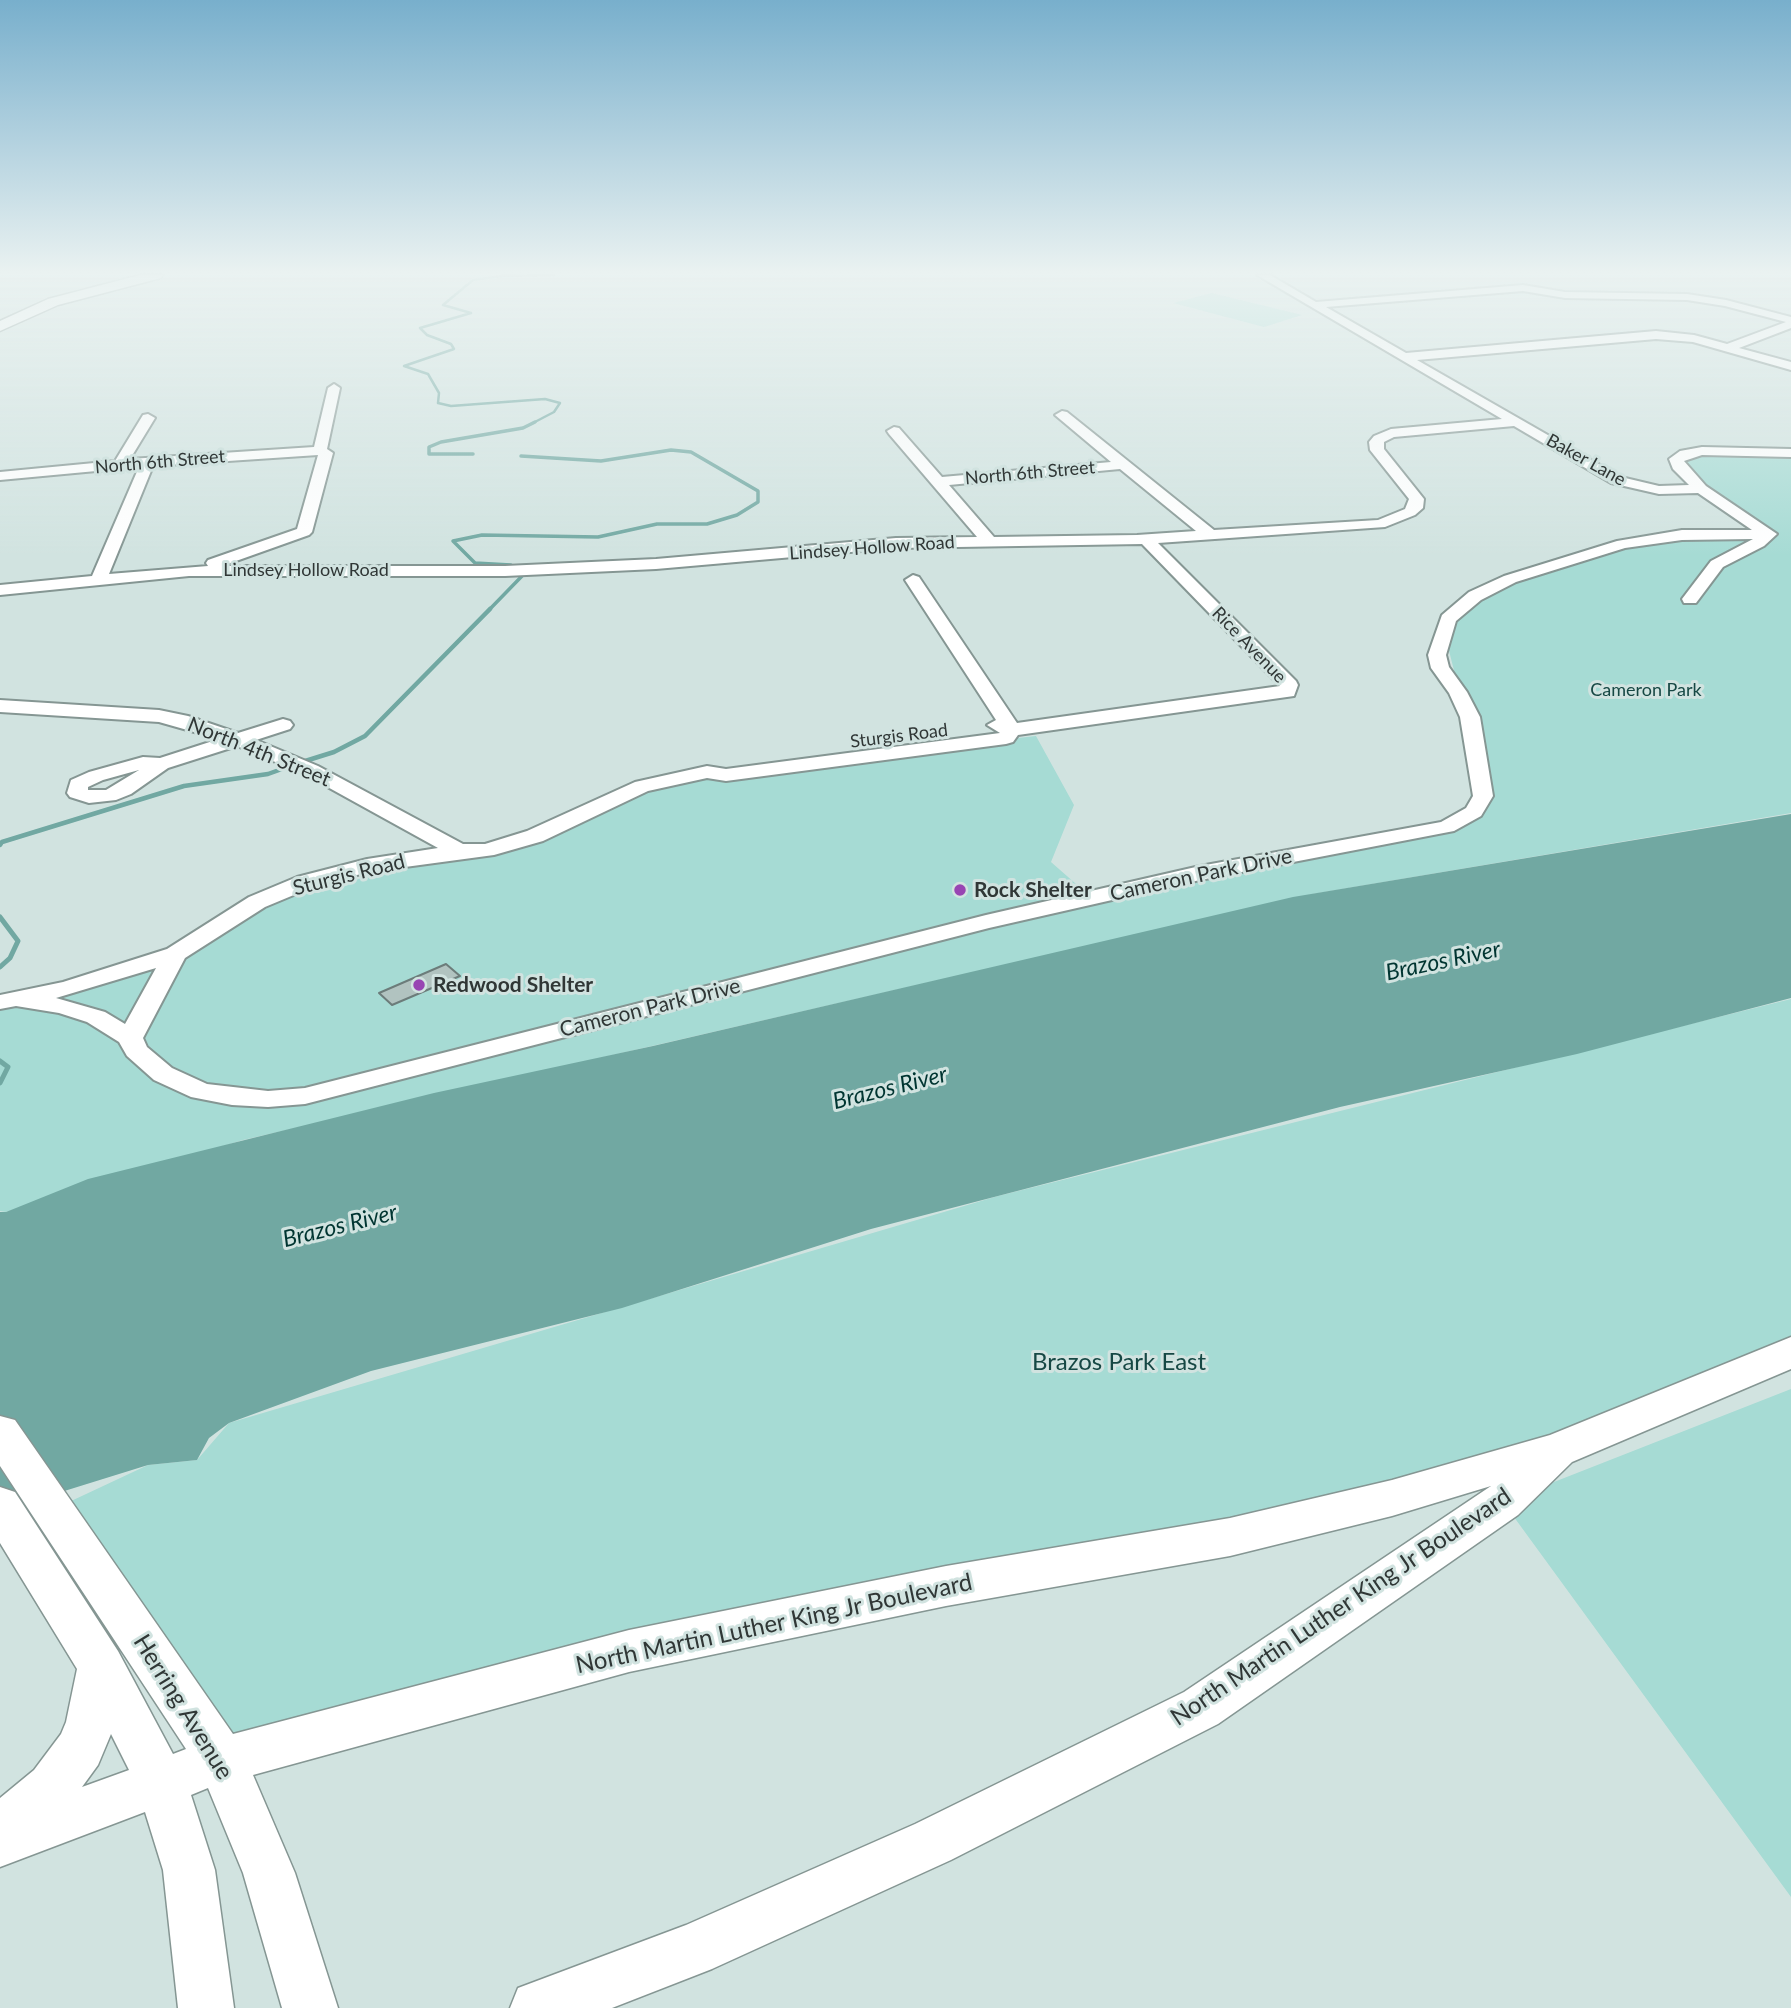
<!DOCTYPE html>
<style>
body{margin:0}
canvas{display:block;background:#d1e3e0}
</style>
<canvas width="1791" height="2008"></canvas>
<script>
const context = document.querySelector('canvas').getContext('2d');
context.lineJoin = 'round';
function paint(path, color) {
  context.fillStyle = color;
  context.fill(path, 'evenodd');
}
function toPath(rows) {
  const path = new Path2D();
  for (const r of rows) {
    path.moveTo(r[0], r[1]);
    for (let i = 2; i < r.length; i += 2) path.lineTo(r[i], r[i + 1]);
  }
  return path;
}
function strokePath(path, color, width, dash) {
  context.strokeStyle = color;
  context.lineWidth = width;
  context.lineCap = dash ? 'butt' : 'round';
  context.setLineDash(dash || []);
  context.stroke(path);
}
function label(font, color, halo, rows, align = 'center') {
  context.font = font + ' Lato,sans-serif';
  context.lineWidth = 6;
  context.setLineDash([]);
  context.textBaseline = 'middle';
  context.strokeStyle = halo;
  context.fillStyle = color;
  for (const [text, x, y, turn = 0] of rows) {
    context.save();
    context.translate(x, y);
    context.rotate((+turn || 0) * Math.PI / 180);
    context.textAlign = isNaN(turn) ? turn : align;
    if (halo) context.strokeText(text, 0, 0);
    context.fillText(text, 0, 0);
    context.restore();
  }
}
paint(toPath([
 [1212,293,1302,315,1264,327,1173,303],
 [1702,451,1791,451,1791,813,1313,894,243,1140,6,1212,0,1211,0,1010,116,973,257,902,486,850,707,772,1036,736,1074,805,1051,862,1092,898,1466,819,1477,761,1444,631,1486,590,1583,556,1664,536,1767,534,1701,489,1676,459],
 [1791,999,1791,1360,1560,1449,222,1760,69,1502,148,1465,197,1460,229,1423,998,1196],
 [1791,1389,1791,1897,1503,1502]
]), '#a6dbd4');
paint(toPath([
 [1791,814,1791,998,1577,1054,1340,1107,871,1229,622,1308,371,1371,229,1423,209,1438,197,1460,148,1465,0,1511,0,1212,6,1212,88,1179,434,1093,653,1046,1293,897]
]), '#71a8a2');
strokePath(toPath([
 [531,424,554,412,560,403,545,399,451,406,438,403,439,393,428,374,404,366,454,349,451,344,427,335,420,328,471,313,443,305,473,280,502,276,554,275]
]), '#71a8a2', 2.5);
strokePath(toPath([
 [473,454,429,454,429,447,441,442,523,428,535,422],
 [488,611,523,575,511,565,475,563,453,541,482,535,598,537,657,524,707,524,737,515,758,502,758,491,691,452,671,450,601,461,521,456]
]), '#71a8a2', 3.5);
strokePath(toPath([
 [302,762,334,752,365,736,490,609],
 [0,845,2,842,184,786,268,774,293,765]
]), '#71a8a2', 4.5);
strokePath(toPath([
 [0,917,18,941,10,958,0,967],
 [0,1061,8,1067,0,1083]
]), '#71a8a2', 5);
const building = toPath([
 [446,964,460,976,392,1005,379,993,446,964]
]);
paint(building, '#b1c3c0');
strokePath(building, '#6c7c7a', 2);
const minor = toPath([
 [1257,275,1270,275,1316,302,1523,285,1565,292,1687,294,1726,300,1791,317,1791,328,1739,348,1791,362,1791,370,1693,342,1656,339,1417,360,1621,477,1659,486,1689,485,1673,469,1669,459,1680,451,1702,447,1791,449,1791,457,1702,455,1684,461,1706,486,1777,534,1764,546,1723,567,1696,603,1684,603,1682,599,1711,561,1753,539,1682,540,1625,548,1516,582,1481,600,1456,621,1446,655,1449,667,1467,692,1480,717,1493,796,1481,816,1454,831,1200,880,989,928,305,1104,268,1107,232,1105,191,1097,154,1080,127,1056,119,1042,87,1022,59,1013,16,1006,0,1009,0,995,63,982,167,949,249,897,297,877,367,859,438,848,304,774,237,746,168,768,131,794,116,800,89,803,70,797,67,793,71,780,89,772,143,757,160,758,219,739,159,722,0,712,0,700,159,710,188,716,238,733,283,719,290,721,293,725,290,729,256,740,318,766,463,844,485,844,527,831,635,782,707,766,726,769,1000,733,987,725,996,720,905,580,913,575,919,577,1017,723,1280,686,1142,544,896,548,656,569,505,576,189,576,0,595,0,585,92,576,139,467,0,480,0,472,115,461,143,415,148,414,155,418,130,459,314,447,328,388,334,384,340,388,327,449,333,453,312,532,309,535,222,566,505,566,656,559,896,538,977,537,889,434,887,431,894,427,899,428,942,477,1111,462,1055,415,1062,411,1067,412,1214,530,1378,520,1405,509,1409,499,1370,450,1369,442,1374,436,1391,429,1502,419,1257,275],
 [1523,291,1565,298,1687,300,1725,306,1786,322,1727,344,1694,335,1656,331,1406,353,1326,307,1523,291],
 [1514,426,1611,483,1659,494,1698,493,1752,530,1682,530,1617,541,1504,576,1469,592,1442,615,1428,655,1431,668,1449,693,1460,717,1473,796,1466,808,1441,822,1200,866,986,915,305,1088,268,1091,207,1084,172,1068,147,1047,143,1038,185,958,265,907,313,887,368,872,494,855,543,841,648,791,707,778,726,781,1006,744,1013,742,1018,735,1294,696,1298,685,1296,681,1158,543,1385,527,1415,515,1423,508,1424,499,1384,449,1384,442,1394,437,1514,426],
 [318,455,297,529,208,560,206,563,208,566,109,574,153,466,318,455],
 [1120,469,1196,531,1137,535,994,537,949,485,1120,469],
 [139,770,106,790,88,790,88,787,103,780,139,770],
 [156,968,125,1024,105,1012,56,998,156,968]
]);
const major = toPath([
 [140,275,163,275,161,278,58,305,0,331,0,321,48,299,140,275],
 [1791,1337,1791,1369,1572,1462,1518,1515,1218,1724,951,1860,712,1969,612,2008,510,2008,518,1988,686,1925,915,1824,1184,1692,1491,1486,1392,1516,1230,1556,946,1606,629,1672,253,1775,295,1873,338,2008,282,2008,243,1873,208,1788,191,1795,215,1870,234,2008,178,2008,163,1870,145,1812,0,1867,0,1798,34,1770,61,1734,66,1722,77,1669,0,1543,0,1487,15,1492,118,1651,173,1754,186,1749,0,1466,0,1416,15,1420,233,1734,629,1630,946,1566,1230,1518,1392,1480,1550,1435,1791,1337],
 [111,1734,129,1770,82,1787,98,1765,111,1734]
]);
strokePath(minor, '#859693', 4);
strokePath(major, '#859693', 3);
paint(minor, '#fff');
paint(major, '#fff');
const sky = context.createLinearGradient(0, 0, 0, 556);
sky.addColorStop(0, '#78afcc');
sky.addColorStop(0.49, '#eaf2f1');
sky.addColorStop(1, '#eaf2f100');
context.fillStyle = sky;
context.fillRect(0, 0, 1791, 556);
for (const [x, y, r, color] of [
 [960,890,7,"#9845b3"],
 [419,985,7,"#9845b3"]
]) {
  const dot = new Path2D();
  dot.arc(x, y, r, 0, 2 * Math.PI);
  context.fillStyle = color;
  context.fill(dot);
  strokePath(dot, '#d1e3e0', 2.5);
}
label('18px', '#303736', '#d1e3e0', [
 ["Baker Lane",1586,460,29],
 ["North 6th Street",160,462,-5],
 ["North 6th Street",1030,473,-5],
 ["Lindsey Hollow Road",872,548,-4],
 ["Lindsey Hollow Road",306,570],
 ["Rice Avenue",1249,645,46],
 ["Sturgis Road",899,736,-7]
]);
label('18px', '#164844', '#d1e3e0', [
 ["Cameron Park",1646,690]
]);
label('21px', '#303736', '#d1e3e0', [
 ["North 4th Street",259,752,22],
 ["Sturgis Road",349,875,-14],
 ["Cameron Park Drive",1201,875,-12],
 ["Cameron Park Drive",650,1008,-14]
]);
label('bold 21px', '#303736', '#d1e3e0', [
 ["Rock Shelter",974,890],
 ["Redwood Shelter",433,985]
], 'left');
label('italic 23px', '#003531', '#d1e3e0', [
 ["Brazos River",1443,961,-12],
 ["Brazos River",890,1088,-14],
 ["Brazos River",340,1226,-14]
]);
label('24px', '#164844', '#d1e3e0', [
 ["Brazos Park East",1119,1362]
]);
label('24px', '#303736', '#d1e3e0', [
 ["North Martin Luther King Jr Boulevard",1341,1607,-34],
 ["North Martin Luther King Jr Boulevard",774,1624,-12],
 ["Herring Avenue",183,1707,58]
]);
</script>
